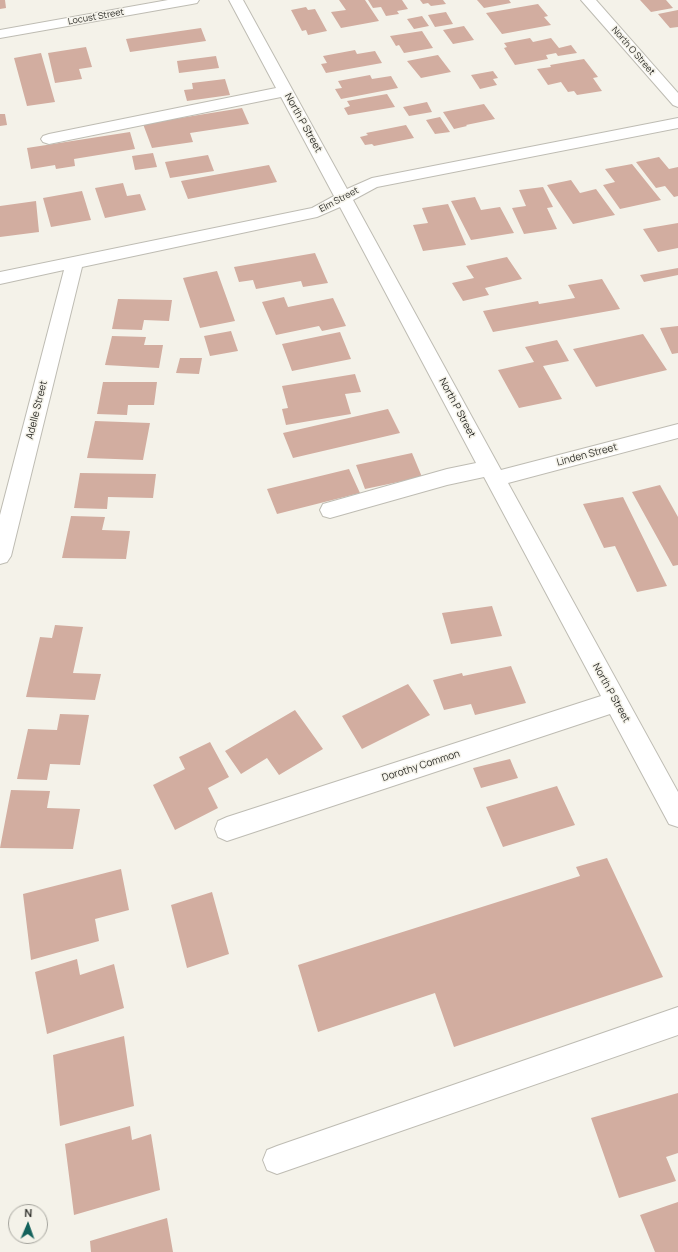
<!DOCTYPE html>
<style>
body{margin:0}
#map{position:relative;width:678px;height:1252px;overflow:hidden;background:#f4f2e9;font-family:Manrope,sans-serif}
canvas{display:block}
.north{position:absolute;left:8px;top:1204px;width:40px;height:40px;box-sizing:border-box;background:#f4f2e9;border:1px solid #a5a49d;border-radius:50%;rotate:2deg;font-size:11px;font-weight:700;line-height:16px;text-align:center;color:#2f2f2b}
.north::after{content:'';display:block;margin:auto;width:14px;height:18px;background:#14625c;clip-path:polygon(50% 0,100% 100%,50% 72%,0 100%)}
</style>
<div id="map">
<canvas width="678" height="1252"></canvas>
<div class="north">N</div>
</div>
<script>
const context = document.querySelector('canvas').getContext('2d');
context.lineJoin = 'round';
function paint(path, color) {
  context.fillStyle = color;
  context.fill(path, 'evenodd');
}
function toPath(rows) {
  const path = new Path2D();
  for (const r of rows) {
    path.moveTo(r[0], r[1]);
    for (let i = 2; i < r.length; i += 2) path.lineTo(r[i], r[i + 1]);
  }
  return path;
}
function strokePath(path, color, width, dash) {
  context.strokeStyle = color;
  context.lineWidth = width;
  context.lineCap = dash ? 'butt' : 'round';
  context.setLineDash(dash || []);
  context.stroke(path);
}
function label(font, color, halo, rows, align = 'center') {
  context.font = font + ' Manrope,sans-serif';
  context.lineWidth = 3;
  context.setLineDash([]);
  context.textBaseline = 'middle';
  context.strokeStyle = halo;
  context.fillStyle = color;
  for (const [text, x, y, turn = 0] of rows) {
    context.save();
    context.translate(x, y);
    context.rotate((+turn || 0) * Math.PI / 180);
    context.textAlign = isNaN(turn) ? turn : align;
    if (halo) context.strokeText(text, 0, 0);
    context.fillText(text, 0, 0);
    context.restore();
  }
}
paint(toPath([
 [0,0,5,0,6,8,0,9],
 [339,0,365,0,379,21,341,28,331,12,346,10],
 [368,0,402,0,408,9,397,11,399,14,386,16,381,7,373,8],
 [420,0,443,0,446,4,431,6,428,3,423,4],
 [477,0,509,0,511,3,484,8],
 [640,0,666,0,673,8,651,12],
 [538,4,548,16,544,17,551,25,502,34,486,13],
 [306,7,308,10,315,9,327,31,308,35,306,30,302,31,291,10],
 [678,10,678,27,670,28,658,14],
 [446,12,453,24,435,27,428,15],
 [422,16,429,26,414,29,407,19],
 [464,26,474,40,453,44,443,30],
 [201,28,206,41,130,52,126,39],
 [422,31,433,48,404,53,399,45,396,46,390,36],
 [530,38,533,42,551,38,559,48,571,45,577,53,558,56,556,53,546,55,548,59,515,65,504,48,507,47,504,43],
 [86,47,92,67,79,69,82,79,55,83,48,53],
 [355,50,357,54,375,51,382,63,326,73,321,64,327,63,323,56],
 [41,53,55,102,27,106,14,58],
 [438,55,451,72,421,78,407,61],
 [216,56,219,68,179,73,177,61],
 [584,59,598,77,593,78,602,91,577,95,574,91,568,92,561,82,548,85,537,69,551,67,550,65],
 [493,71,498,78,493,79,497,85,480,89,471,75],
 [370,75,372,79,391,76,398,88,341,99,335,89,342,88,338,81],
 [225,79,230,95,187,101,184,90,193,89,192,83],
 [387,94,395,107,348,115,344,108,350,106,347,101],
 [427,102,432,112,409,116,403,107],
 [484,104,495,119,466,125,467,126,454,129,443,112],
 [242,108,249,124,190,133,193,142,152,148,143,124],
 [0,114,5,114,7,125,0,126],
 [440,117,450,132,435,134,426,120],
 [406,125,414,138,374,146,372,144,365,145,360,137,368,135,366,133],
 [130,132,135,149,74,159,75,166,56,169,55,165,31,169,27,148],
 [153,153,157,167,135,170,132,156],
 [208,155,214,171,170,178,165,162],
 [659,157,669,169,678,167,678,196,674,197,665,186,656,188,636,162],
 [632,164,661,200,620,209,603,185,615,182,605,169],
 [269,165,277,182,188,199,181,181],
 [571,180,580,193,596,189,615,215,573,224,547,185],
 [123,183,127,196,140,194,146,210,105,218,95,188],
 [543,187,553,207,547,208,557,229,524,234,512,208,526,206,519,190],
 [82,191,91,220,51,227,43,198],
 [475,197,481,210,500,207,514,233,471,240,451,201],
 [36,201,39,232,0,237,0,206],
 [448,204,466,245,423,251,413,225,428,223,422,208],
 [678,223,678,248,658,252,643,229],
 [315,253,328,283,303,287,301,281,256,289,253,280,239,282,234,267],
 [507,257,522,279,485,288,489,295,463,301,452,283,474,278,466,266],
 [678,268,678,275,644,282,640,275],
 [217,271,235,321,200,328,183,278],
 [602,279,620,309,493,332,483,311,538,301,539,304,575,298,568,285],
 [284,297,288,307,333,298,346,326,322,331,319,326,276,335,262,302],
 [118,299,172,300,169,321,144,320,142,330,112,329],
 [678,326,678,353,672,354,660,328],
 [231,331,238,351,210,356,204,336],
 [340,332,351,359,292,371,282,344],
 [643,334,667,370,596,387,573,349],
 [112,336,146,337,144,345,163,345,159,368,105,365],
 [557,340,569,361,543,366,562,399,519,408,498,370,534,362,525,347],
 [180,358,202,358,199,374,176,373],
 [355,374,361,392,345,394,351,414,286,425,282,409,288,408,282,386],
 [103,382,157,382,154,405,128,405,127,415,97,414],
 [388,409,400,433,293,458,283,433],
 [95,421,150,423,143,460,87,458],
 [412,453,422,477,365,489,356,465],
 [349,469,360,493,277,514,267,489],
 [80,473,156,474,153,498,108,497,107,509,74,508],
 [660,485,678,517,678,565,673,566,632,492],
 [623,497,667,586,637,592,615,546,604,548,583,504],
 [71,516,105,517,102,530,130,531,126,559,62,558],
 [492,606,502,636,451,644,442,613],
 [55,625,83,627,73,673,101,674,95,700,26,697,40,637,52,638],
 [511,666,526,703,475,715,471,704,444,710,433,680,462,673,463,676],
 [408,684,430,715,362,749,342,716],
 [295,710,323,749,279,775,267,758,241,774,225,751],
 [60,714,89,715,80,765,50,764,47,780,17,779,28,729,57,730],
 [210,742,229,777,208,788,218,808,175,830,153,785,185,769,179,757],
 [510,759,518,778,481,788,473,768],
 [557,786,575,825,503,847,486,807],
 [11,790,50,791,47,808,80,809,73,849,0,848],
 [607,858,663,977,454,1047,435,993,318,1032,298,965,580,876,576,867],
 [121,869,129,910,95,919,99,941,31,960,23,894],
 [212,892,229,954,187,968,171,905],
 [77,959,80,975,114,964,124,1008,47,1034,35,972],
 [124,1036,134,1106,60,1126,53,1055],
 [678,1093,678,1153,666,1157,676,1181,619,1198,591,1118],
 [130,1126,132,1140,151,1134,160,1190,74,1215,65,1144],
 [678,1202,678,1252,655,1252,640,1215],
 [167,1218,173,1252,91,1252,90,1241]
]), '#d2ada0');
const minor = toPath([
 [168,0,199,0,197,3,192,4,0,38,0,30,168,0],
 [229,0,243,0,347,189,372,178,678,118,678,128,377,187,353,200,501,470,678,424,678,438,508,483,678,792,678,827,669,824,610,714,227,841,218,837,215,829,218,821,227,817,601,696,484,477,447,485,330,518,323,516,320,510,323,504,447,469,476,463,340,207,317,217,82,267,11,556,7,562,0,564,0,515,64,270,0,284,0,272,312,208,334,196,281,97,49,144,43,142,41,139,43,136,49,134,276,88,229,0],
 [581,0,596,0,678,93,678,107,673,105,581,0],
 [678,1007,678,1035,277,1174,267,1170,263,1160,267,1150,277,1146,678,1007]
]);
strokePath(minor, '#bebcb3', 2);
paint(minor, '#fff');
label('9px', '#2f2f2b', '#f4f2e9', [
 ["Locust Street",96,17,-10],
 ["North O Street",633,51,49],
 ["Elm Street",339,200,-28]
]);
label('10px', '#2f2f2b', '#f4f2e9', [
 ["North P Street",303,123,61],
 ["North P Street",457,408,62],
 ["Adelle Street",37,410,-76],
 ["Linden Street",587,455,-15],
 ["North P Street",611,693,61],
 ["Dorothy Common",421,766,-18]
]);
</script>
